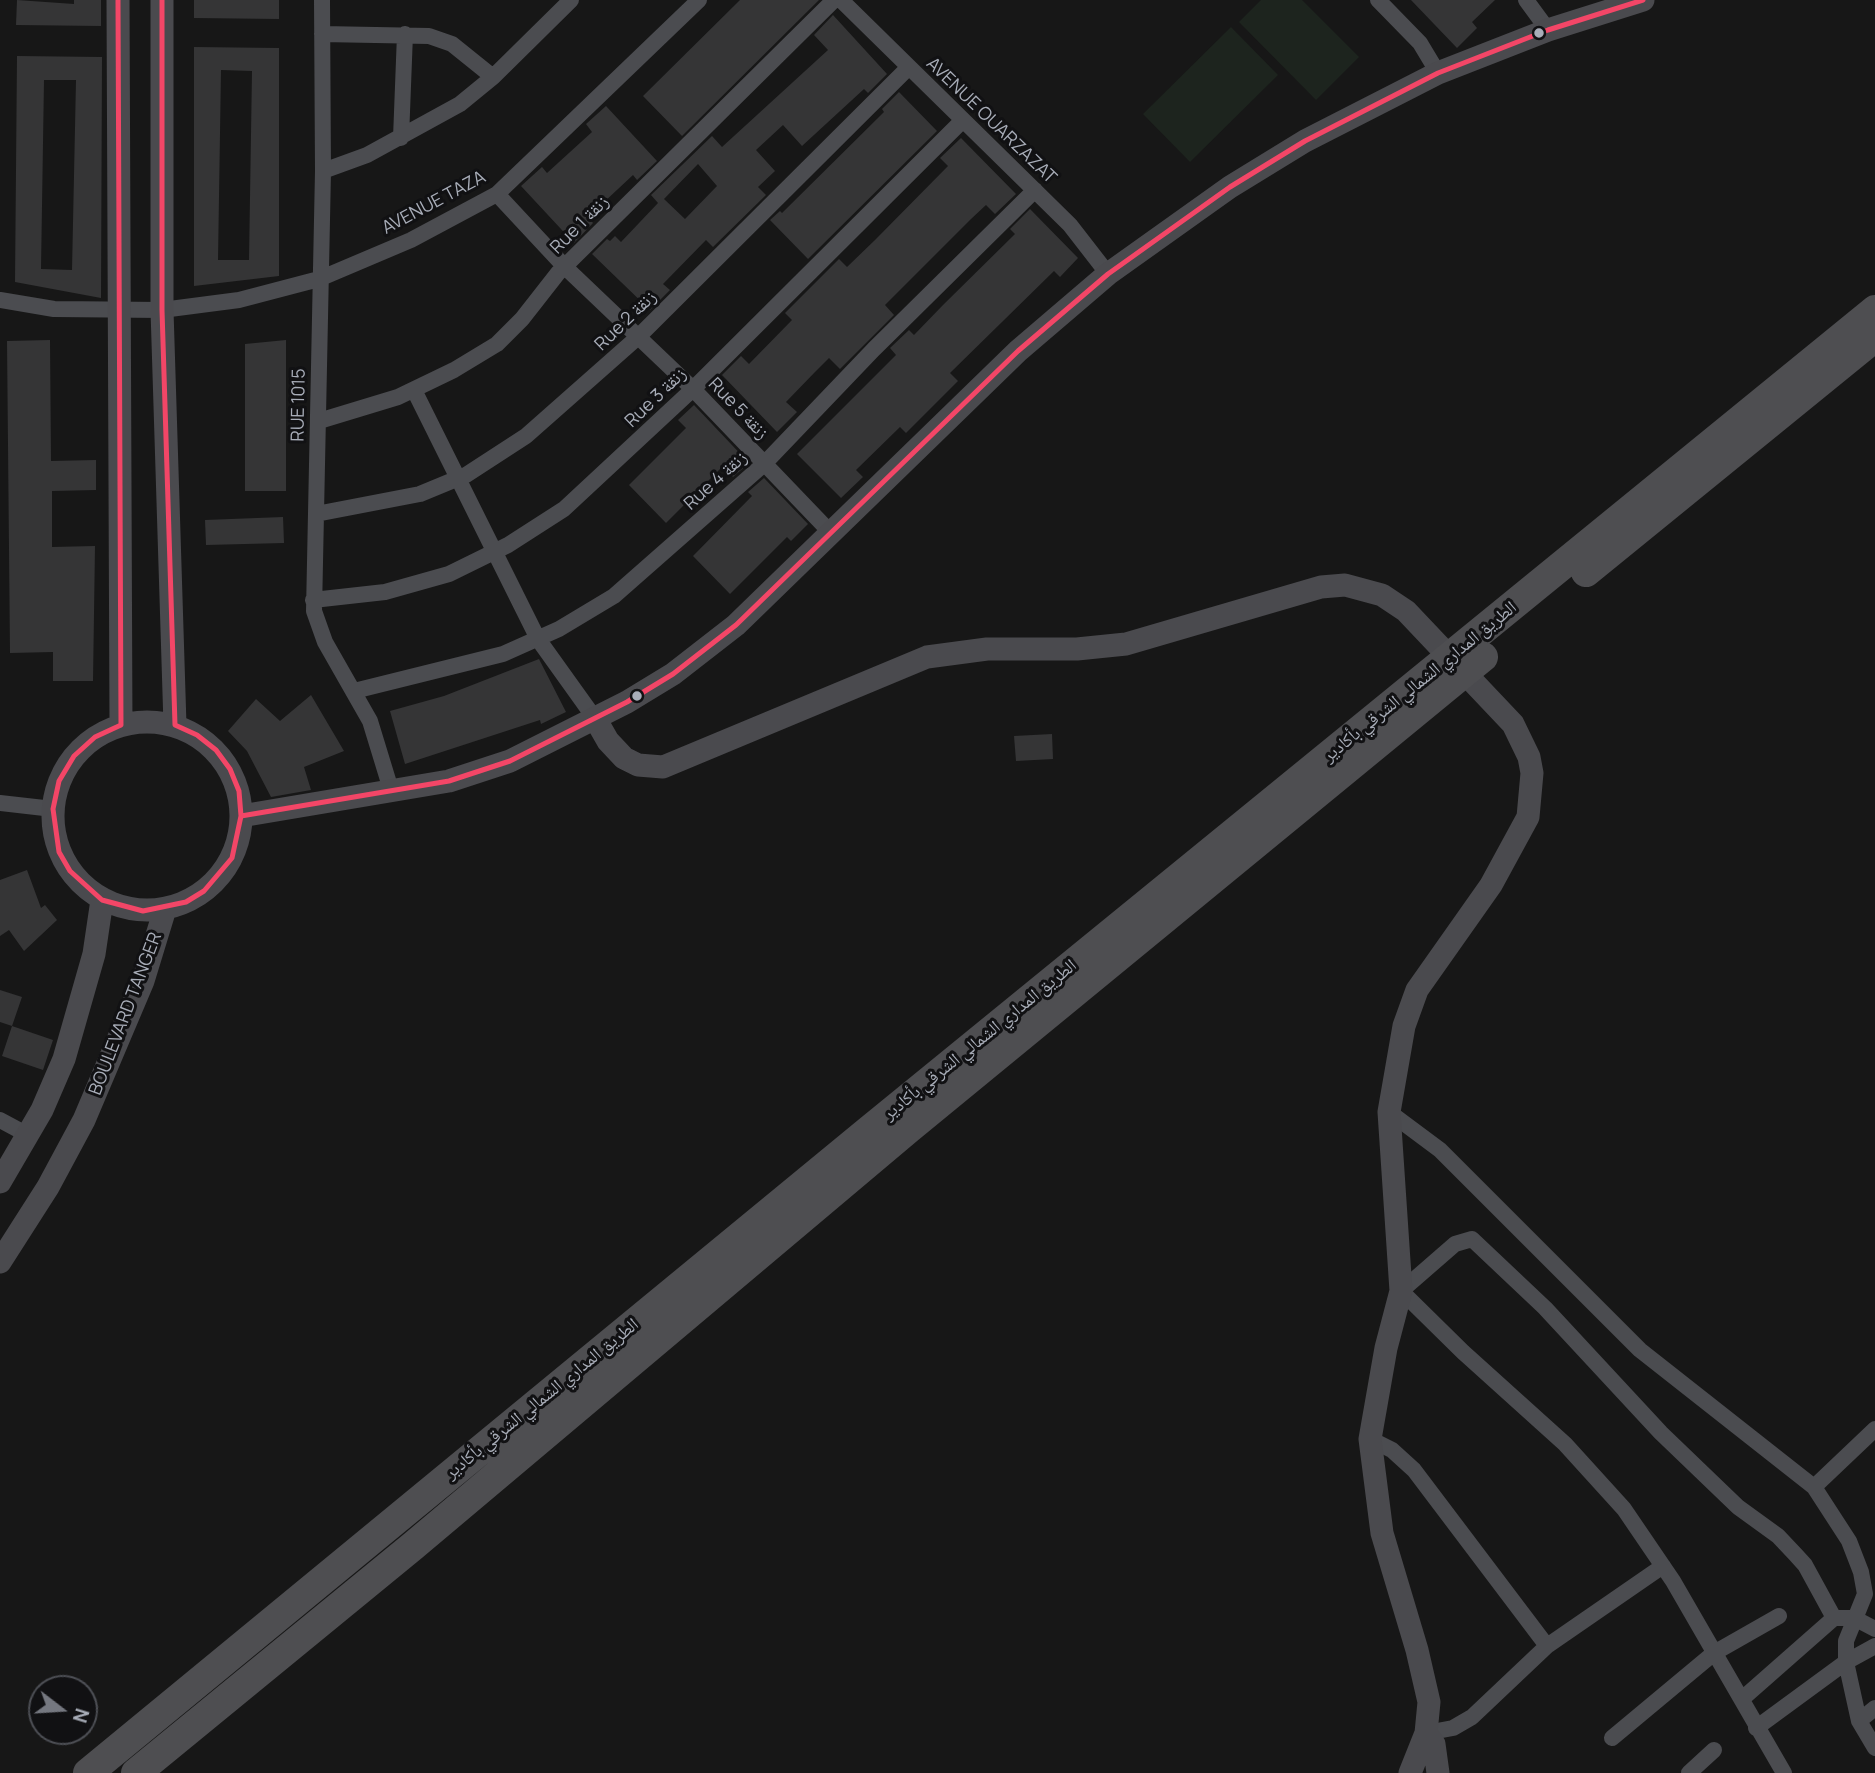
<!DOCTYPE html>
<meta charset="utf-8">
<style>
body{margin:0}
#map{position:relative;width:1875px;height:1773px;overflow:hidden;background:#171717;font-family:Manrope,sans-serif}
canvas{display:block}
.north{position:absolute;left:28px;top:1675px;width:70px;height:70px;box-sizing:border-box;background:#111113;border:2px solid #4d4f55;border-radius:50%;rotate:107deg;font-size:19px;font-weight:700;line-height:28px;text-align:center;color:#a8adb8}
.north::after{content:'';display:block;margin:auto;width:24px;height:32px;background:#757880;clip-path:polygon(50% 0,100% 100%,50% 72%,0 100%)}
</style>
<div id="map">
<canvas width="1875" height="1773"></canvas>
<div class="north">N</div>
</div>
<script>
const context = document.querySelector('canvas').getContext('2d');
context.lineJoin = 'round';
function paint(path, color) {
  context.fillStyle = color;
  context.fill(path, 'evenodd');
}
function toPath(rows) {
  const path = new Path2D();
  for (const r of rows) {
    if (r.length === 3) {
      path.moveTo(r[0] + r[2], r[1]);
      path.arc(r[0], r[1], r[2], 0, 2 * Math.PI);
      continue;
    }
    path.moveTo(r[0], r[1]);
    for (let i = 2; i < r.length; i += 2) path.lineTo(r[i], r[i + 1]);
  }
  return path;
}
function strokePath(path, color, width, dash) {
  context.strokeStyle = color;
  context.lineWidth = width;
  context.lineCap = dash ? 'butt' : 'round';
  context.setLineDash(dash || []);
  context.stroke(path);
}
function label(font, color, halo, rows, align = 'center') {
  context.font = font + ' Manrope,"Noto Naskh Arabic",sans-serif';
  context.lineWidth = 6;
  context.setLineDash([]);
  context.textBaseline = 'middle';
  context.strokeStyle = halo;
  context.fillStyle = color;
  for (const [text, x, y, turn = 0] of rows) {
    context.save();
    context.translate(x, y);
    context.rotate((+turn || 0) * Math.PI / 180);
    context.textAlign = isNaN(turn) ? turn : align;
    if (halo) context.strokeText(text, 0, 0);
    context.fillText(text, 0, 0);
    context.restore();
  }
}
paint(toPath([
 [1261,0,1302,0,1359,57,1316,100,1239,22],
 [1231,27,1278,75,1190,162,1143,114]
]), '#1d241e');
paint(toPath([
 [17,0,74,4,74,0,101,0,101,26,16,25],
 [194,0,279,0,279,19,194,18],
 [740,0,819,0,682,136,643,96],
 [1411,0,1495,0,1472,22,1477,28,1457,48],
 [833,15,887,74,868,93,864,89,802,146,783,125,756,150,775,171,758,187,766,195,713,247,706,240,663,284,670,290,650,310,592,254,607,239,610,241,615,236,621,242,658,203,651,195,712,136,722,147,828,50,814,35],
 [698,164,717,186,685,219,664,199],
 [194,47,279,48,279,276,194,286],
 [221,70,252,71,249,260,218,260],
 [17,56,102,57,101,298,15,282],
 [44,80,76,80,72,270,41,269],
 [899,92,937,131,808,259,770,220,780,211,782,213,884,112,882,109],
 [606,106,657,161,637,180,633,175,588,217,593,223,574,243,521,186,542,167,547,173,592,132,586,124],
 [961,138,1016,194,995,214,986,205,971,219,885,305,894,315,840,369,829,358,815,372,786,402,797,412,777,432,722,375,741,356,749,364,792,320,785,313,839,259,847,267,875,240,948,166,940,158],
 [1030,209,1078,258,1060,277,1054,271,950,373,958,381,906,433,900,427,856,470,863,477,841,498,797,454,896,355,890,348,909,330,914,335,943,305,1015,234,1010,229],
 [50,340,51,461,96,460,96,490,52,491,52,547,95,546,93,681,53,681,53,652,10,653,7,341],
 [286,340,286,491,245,491,245,344],
 [694,405,749,463,733,477,723,466,666,523,629,485,686,428,678,420],
 [764,478,808,524,791,541,787,537,730,594,693,556,752,496,748,492],
 [283,517,284,543,206,545,205,520],
 [539,659,566,712,541,724,540,720,405,764,390,711,444,696],
 [311,695,344,751,304,767,311,790,271,797,247,751,228,731,256,699,280,721],
 [1052,734,1053,759,1016,761,1014,736],
 [27,870,41,908,45,905,57,920,24,951,9,930,0,936,0,880],
 [0,990,22,997,12,1026,0,1022],
 [12,1026,53,1040,43,1070,2,1056]
]), '#353536');
strokePath(toPath([
 [322,0,323,171,314,611,325,642,370,721,392,793],
 [841,0,1070,225,1108,274],
 [1378,0,1420,43,1438,73],
 [1526,0,1548,30],
 [322,34,429,36,452,44,493,77],
 [401,138,405,34],
 [323,171,367,155,460,104,493,77,571,0],
 [497,194,565,267,693,389,832,534],
 [0,300,54,309,162,310,239,300,319,279,411,240,497,194,699,0],
 [414,390,538,639,596,720],
 [319,421,398,397,454,370,497,344,522,319,558,273,834,0],
 [316,514,420,494,466,475,526,436,638,337,909,67],
 [313,600,385,592,449,574,508,545,564,509,693,389,963,120],
 [354,691,503,654,559,629,614,596,764,464,874,349,1035,190],
 [0,803,53,809],
 [1389,1112,1440,1150,1640,1350,1814,1487,1849,1541,1861,1572,1865,1594,1846,1641,1846,1662,1859,1721,1875,1748],
 [0,1120,28,1135],
 [1370,1439,1392,1450,1414,1470,1547,1646],
 [1814,1487,1875,1429],
 [1742,1699,1834,1618],
 [1859,1721,1875,1708],
 [1756,1728,1846,1662,1875,1646],
 [1426,1733,1453,1728,1472,1717,1547,1646,1663,1566],
 [1612,1738,1714,1653,1779,1616],
 [1689,1773,1714,1750],
 [1784,1773,1673,1581,1624,1509,1565,1444,1463,1352,1401,1291,1455,1244,1472,1239,1545,1308,1661,1433,1738,1507,1778,1536,1795,1554,1805,1565,1834,1618,1854,1618,1875,1629]
]), '#4b4c50', 16);
strokePath(toPath([
 [118,0,121,725],
 [162,0,162,310,175,725],
 [596,720,608,741,624,758,638,765,663,767,927,657,987,649,1077,649,1126,644,1321,587,1345,585,1382,595,1406,611,1513,724,1529,757,1532,773,1528,817,1491,885,1417,990,1404,1026,1389,1112,1401,1291,1386,1348,1370,1439,1382,1533,1417,1650,1429,1702,1426,1733,1410,1773],
 [147,816,94],
 [241,816,449,781,510,761,627,702,673,674,736,625,1018,351,1108,274,1230,187,1305,141,1438,73,1548,30,1643,0],
 [0,1182,42,1110,64,1059,94,954,102,900],
 [0,1262,48,1187,84,1120,143,981,165,909],
 [1426,1733,1434,1744,1438,1773]
]), '#4a4a4e', 23);
strokePath(toPath([
 [1586,572,1875,337],
 [88,1773,867,1132,1875,310],
 [136,1773,413,1546,908,1129,1483,657]
]), '#4e4e51', 30);
strokePath(toPath([
 [118,0,121,725,95,737,74,756,59,781,53,809,59,852,70,871,102,900,143,911,186,902,204,891,232,858,241,816,239,791,230,769,216,750,197,735,175,725,162,310,162,0],
 [241,816,449,781,510,761,627,702,673,674,736,625,1018,351,1108,274,1230,187,1305,141,1438,73,1548,30,1643,0]
]), '#f34667', 5);
for (const [x, y, r, color] of [
 [1539,33,6,"#a8adb8"],
 [637,696,6,"#a8adb8"]
]) {
  const dot = new Path2D();
  dot.arc(x, y, r, 0, 2 * Math.PI);
  context.fillStyle = color;
  context.fill(dot);
  strokePath(dot, '#111113', 2.5);
}
label('18px', '#a8adb8', '#111113', [
 ["AVENUE OUARZAZAT",991,121,44],
 ["AVENUE TAZA",434,203,-28],
 ["Rue 1 زنقة",580,225,-45],
 ["Rue 2 زنقة",626,321,-44],
 ["Rue 3 زنقة",656,398,-44],
 ["RUE 1015",299,405,-89],
 ["Rue 5 زنقة",738,409,46],
 ["Rue 4 زنقة",716,481,-42],
 ["الطريق المداري الشمالي الشرقي بأكادير",1420,682,-39],
 ["BOULEVARD TANGER",126,1014,-69],
 ["الطريق المداري الشمالي الشرقي بأكادير",980,1040,-39],
 ["الطريق المداري الشمالي الشرقي بأكادير",542,1399,-39]
]);
</script>
